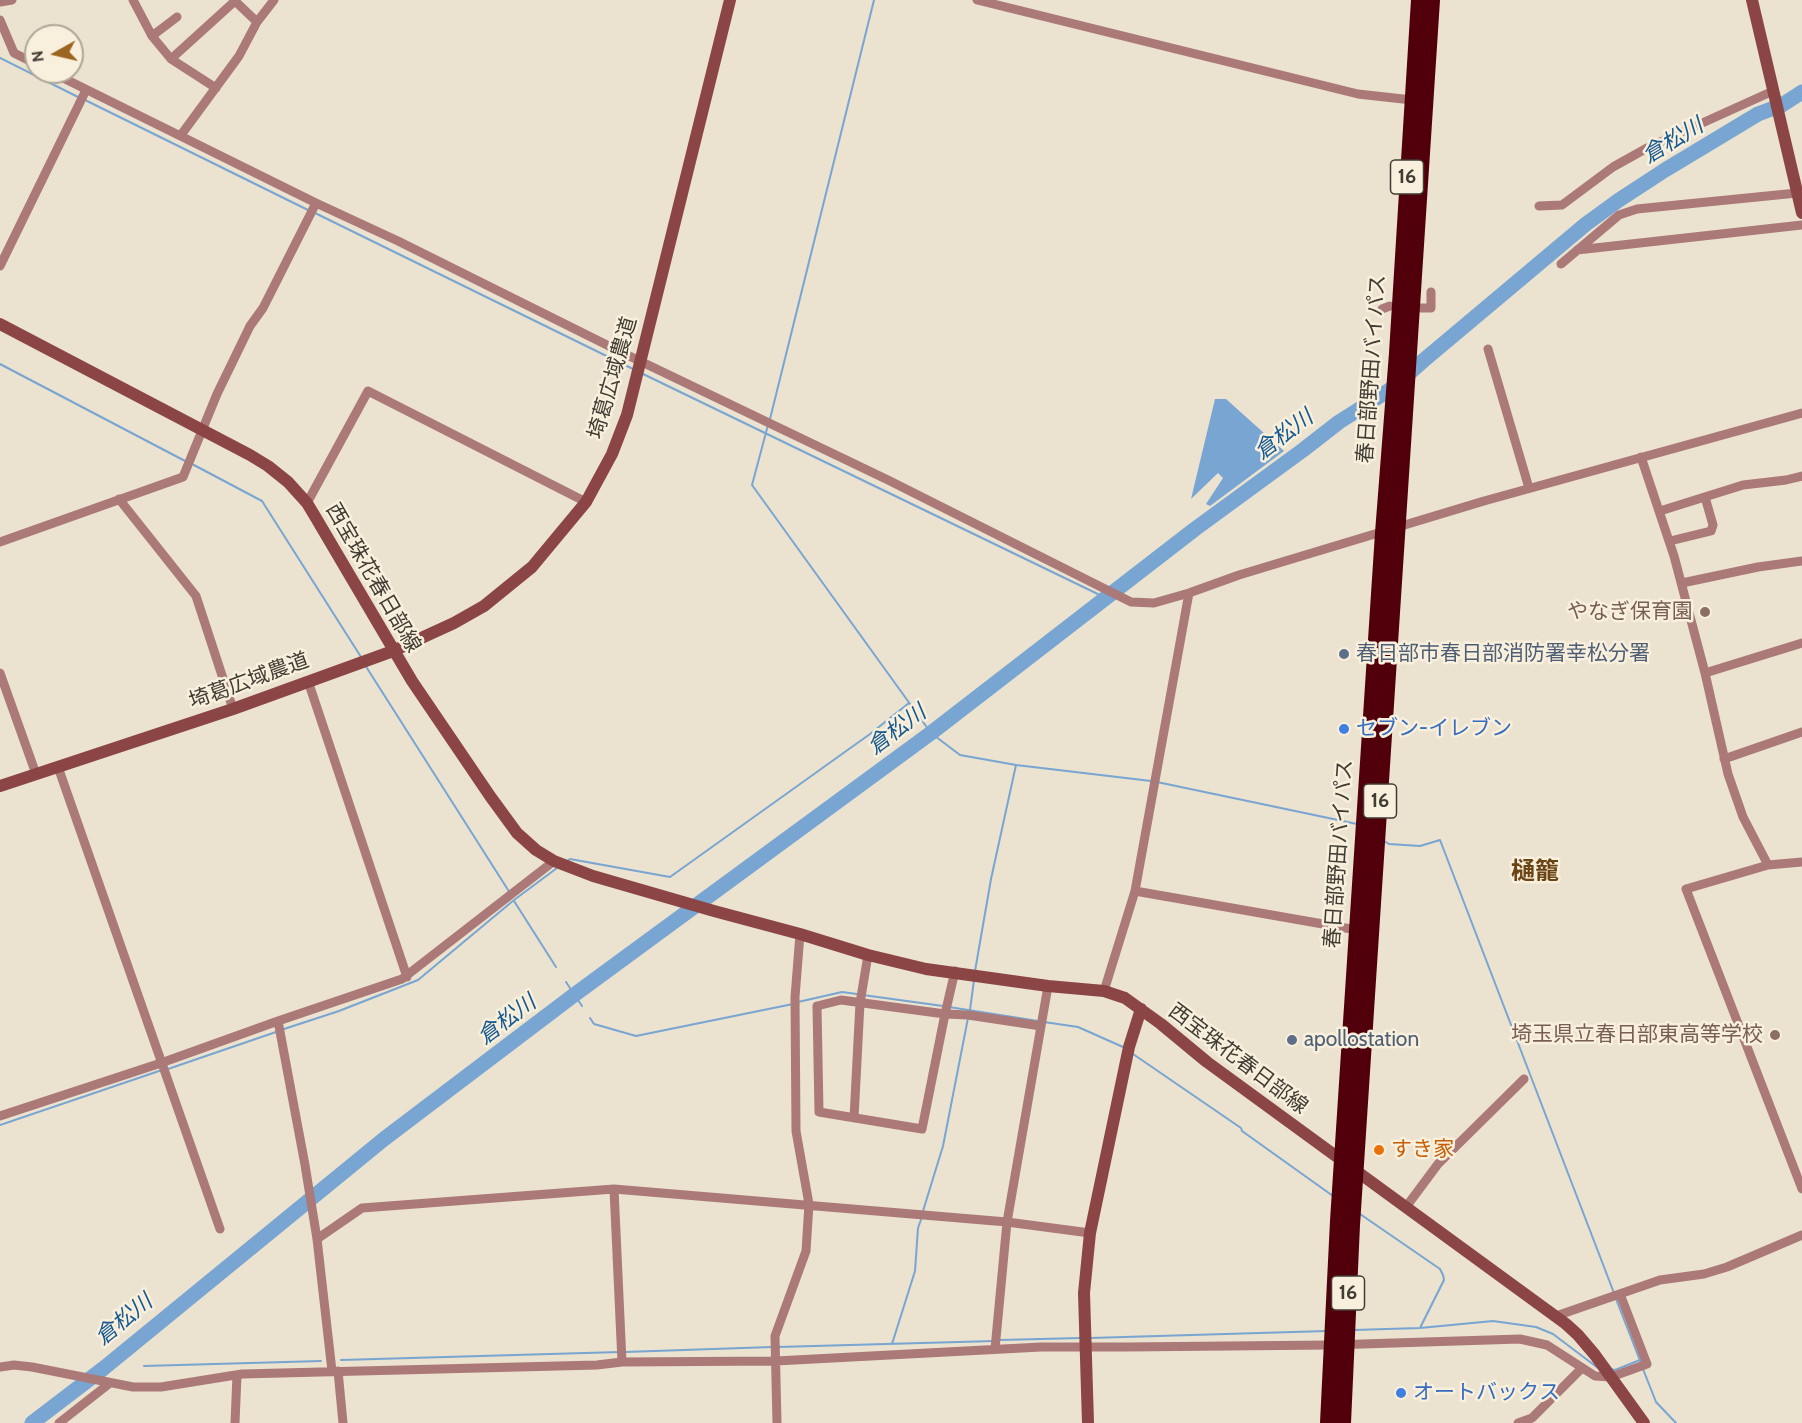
<!DOCTYPE html>
<meta charset="utf-8">
<style>
body{margin:0}
#map{position:relative;width:1802px;height:1423px;overflow:hidden;background:#ebe2cf;font-family:Cabin,sans-serif}
canvas{display:block}
.north{position:absolute;left:24px;top:24px;width:60px;height:60px;box-sizing:border-box;background:#f8efdc;border:2px solid #aea899;border-radius:50%;rotate:262deg;font-size:16px;font-weight:700;line-height:24px;text-align:center;color:#403d35}
.north::after{content:'';display:block;margin:auto;width:21px;height:27px;background:#9c6520;clip-path:polygon(50% 0,100% 100%,50% 72%,0 100%)}
</style>
<div id="map">
<canvas width="1802" height="1423"></canvas>
<div class="north">N</div>
</div>
<script>
const context = document.querySelector('canvas').getContext('2d');
context.lineJoin = 'round';
function paint(path, color) {
  context.fillStyle = color;
  context.fill(path, 'evenodd');
}
function toPath(rows) {
  const path = new Path2D();
  for (const r of rows) {
    path.moveTo(r[0], r[1]);
    for (let i = 2; i < r.length; i += 2) path.lineTo(r[i], r[i + 1]);
  }
  return path;
}
function strokePath(path, color, width, dash) {
  context.strokeStyle = color;
  context.lineWidth = width;
  context.lineCap = dash ? 'butt' : 'round';
  context.setLineDash(dash || []);
  context.stroke(path);
}
function label(font, color, halo, rows, align = 'center') {
  context.font = font + ' Cabin,"Noto Sans JP",sans-serif';
  context.lineWidth = 5;
  context.setLineDash([]);
  context.textBaseline = 'middle';
  context.strokeStyle = halo;
  context.fillStyle = color;
  for (const [text, x, y, turn = 0] of rows) {
    context.save();
    context.translate(x, y);
    context.rotate((+turn || 0) * Math.PI / 180);
    context.textAlign = isNaN(turn) ? turn : align;
    if (halo) context.strokeText(text, 0, 0);
    context.fillText(text, 0, 0);
    context.restore();
  }
}
paint(toPath([
 [1215,399,1226,399,1284,451,1210,506,1206,504,1223,478,1218,473,1191,499]
]), '#78a5d2');
strokePath(toPath([
 [0,58,78,97],
 [83,99,310,211],
 [315,213,633,369],
 [0,364,187,462],
 [641,373,1106,598],
 [770,419,874,0],
 [768,425,752,485,931,733,960,755,1016,765,1151,781],
 [192,464,262,501,361,657],
 [365,665,510,893],
 [1157,782,1357,824],
 [1384,841,1389,844,1420,846,1440,840,1614,1293],
 [567,861,570,859,670,877,870,734,909,703],
 [514,901,556,967],
 [975,971,991,879,1016,765],
 [566,982,582,1006],
 [863,995,943,1006],
 [798,1002,842,992,857,994],
 [949,1007,1038,1021],
 [970,1010,974,980],
 [590,1018,594,1024,636,1036,793,1004],
 [1044,1022,1078,1027,1123,1047],
 [281,1030,339,1011,418,980,514,900,557,868],
 [1133,1054,1241,1128,1242,1131,1333,1196],
 [168,1069,276,1032],
 [0,1125,162,1070],
 [923,1211,943,1146,968,1018],
 [1360,1214,1440,1269,1443,1275,1444,1280,1420,1328],
 [1616,1299,1641,1363],
 [1354,1330,1420,1328,1493,1321,1536,1327,1553,1334,1598,1368],
 [1090,1338,1327,1331],
 [1000,1340,1081,1338],
 [892,1344,915,1271,918,1228,922,1217],
 [778,1347,994,1341],
 [625,1352,772,1347],
 [341,1360,620,1352],
 [144,1366,321,1361],
 [1610,1369,1615,1370,1640,1360],
 [1643,1369,1656,1402,1676,1423]
]), '#78a5d2', 2);
strokePath(toPath([
 [32,1423,104,1368,384,1139,574,995,931,733,1195,529,1303,450,1339,422,1391,389,1424,360,1586,224,1619,200,1665,170,1758,114,1782,105,1802,92]
]), '#78a5d2', 15);
strokePath(toPath([
 [133,0,152,36,171,59,216,88],
 [234,0,257,22],
 [977,0,1358,94,1412,100],
 [0,2,12,0],
 [0,20,14,53,36,64],
 [152,36,177,17],
 [171,59,235,1],
 [51,72,316,203,398,241,619,351,888,480,1131,602,1154,603,1189,593,1239,575,1484,501,1802,413],
 [181,135,239,56,257,22,274,0],
 [1539,206,1562,205,1613,167,1647,148,1773,91],
 [1577,250,1802,225],
 [1561,264,1619,215,1637,209,1797,193],
 [0,266,86,90],
 [1421,308,1431,308,1431,292],
 [1382,309,1390,306],
 [1488,349,1529,488],
 [1641,457,1674,556,1705,673,1728,774,1743,817,1768,865],
 [119,499,196,596,233,709],
 [307,503,368,391,586,502],
 [1660,511,1743,485,1786,480,1802,476],
 [1670,541,1711,531,1713,525,1705,497],
 [0,542,183,477,217,394,250,326,263,308,316,203],
 [1682,583,1758,567,1802,561],
 [0,673,36,774],
 [1705,673,1802,643],
 [308,681,407,977],
 [1724,759,1802,732],
 [58,767,220,1229],
 [1802,862,1768,865,1686,889,1802,1189],
 [1135,891,1357,930],
 [955,971,945,1014,922,1129,819,1112,817,1006,841,1000,945,1014,968,1015,1041,1026],
 [1104,991,1135,891,1189,593],
 [278,1021,305,1165,317,1239,332,1371],
 [0,1116,161,1063,278,1021,402,979,554,861],
 [854,1118,860,1003,868,955],
 [614,1189,622,1362],
 [1406,1207,1438,1164,1524,1079],
 [317,1239,362,1208,614,1189,1007,1222,1090,1233],
 [1556,1316,1660,1280,1704,1274,1727,1267,1802,1235],
 [995,1349,1007,1222,1048,986],
 [0,1367,14,1365,32,1367,133,1387,161,1387,242,1374,597,1365,622,1362,776,1361,1041,1347,1126,1347,1331,1345,1520,1339,1547,1345,1595,1376,1611,1377,1647,1364,1620,1294],
 [338,1371,343,1423],
 [59,1423,110,1383],
 [235,1423,237,1375],
 [777,1423,775,1336,806,1251,809,1204,796,1131,795,997,800,934],
 [1518,1423,1532,1418,1582,1368]
]), '#ab7977', 9);
strokePath(toPath([
 [1752,0,1802,213],
 [0,324,250,455,268,466,288,482,307,503,316,518,412,681,490,796,517,833,536,850,554,861,593,876,714,911,800,934,868,955,926,969,1048,986,1104,991,1125,998,1161,1024,1207,1062,1566,1324,1578,1335,1595,1355,1644,1423],
 [0,786,233,709,393,651,454,623,484,606,532,567,586,502,612,454,627,415,730,0],
 [1088,1423,1084,1293,1090,1233,1129,1047,1141,1009]
]), '#8b4544', 12);
strokePath(toPath([
 [1328,1423,1338,1221,1383,533,1397,353,1419,0],
 [1343,1423,1352,1225,1432,0]
]), '#51000b', 16);
for (const [x, y, r, color] of [
 [1705,612,6,"#8d6e63"],
 [1344,654,6,"#5c6f8a"],
 [1344,729,6,"#3f7fe0"],
 [1775,1035,6,"#8d6e63"],
 [1292,1040,6,"#5c6f8a"],
 [1379,1150,6,"#e8710a"],
 [1401,1393,6,"#3f7fe0"]
]) {
  const dot = new Path2D();
  dot.arc(x, y, r, 0, 2 * Math.PI);
  context.fillStyle = color;
  context.fill(dot);
  strokePath(dot, '#f8efdc', 2);
}
for (const [x, y, w] of [
 [1407,177,33],
 [1380,801,33],
 [1348,1293,33]
]) {
  const box = new Path2D();
  box.roundRect(x - w / 2, y - 17, w, 34, 4.5);
  context.fillStyle = '#f8efdc';
  context.fill(box);
  strokePath(box, '#403d35', 1.5);
}
label('bold 20px', '#403d35', null, [
 ["16",1407,177],
 ["16",1380,801],
 ["16",1348,1293]
]);
label('21px', '#403d35', '#f8efdc', [
 ["春日部野田バイパス",1372,369,-86],
 ["埼葛広域農道",613,378,-74],
 ["西宝珠花春日部線",373,578,60],
 ["埼葛広域農道",249,681,-20],
 ["春日部野田バイパス",1339,854,-86],
 ["西宝珠花春日部線",1238,1059,37]
]);
label('21px', '#785e54', '#f8efdc', [
 ["やなぎ保育園",1693,612],
 ["埼玉県立春日部東高等学校",1763,1035]
], 'right');
label('21px', '#4e5e75', '#f8efdc', [
 ["春日部市春日部消防署幸松分署",1356,654],
 ["apollostation",1304,1040]
], 'left');
label('21px', '#366cbe', '#f8efdc', [
 ["セブン-イレブン",1356,729],
 ["オートバックス",1413,1393]
], 'left');
label('21px', '#c56008', '#f8efdc', [
 ["すき家",1391,1150]
], 'left');
label('italic 22px', '#155991', '#f8efdc', [
 ["倉松川",1673,141,-31],
 ["倉松川",1284,435,-37],
 ["倉松川",897,730,-37],
 ["倉松川",507,1020,-37],
 ["倉松川",124,1320,-39]
]);
label('bold 24px', '#6a4415', '#f8efdc', [
 ["樋籠",1535,872]
]);
</script>
